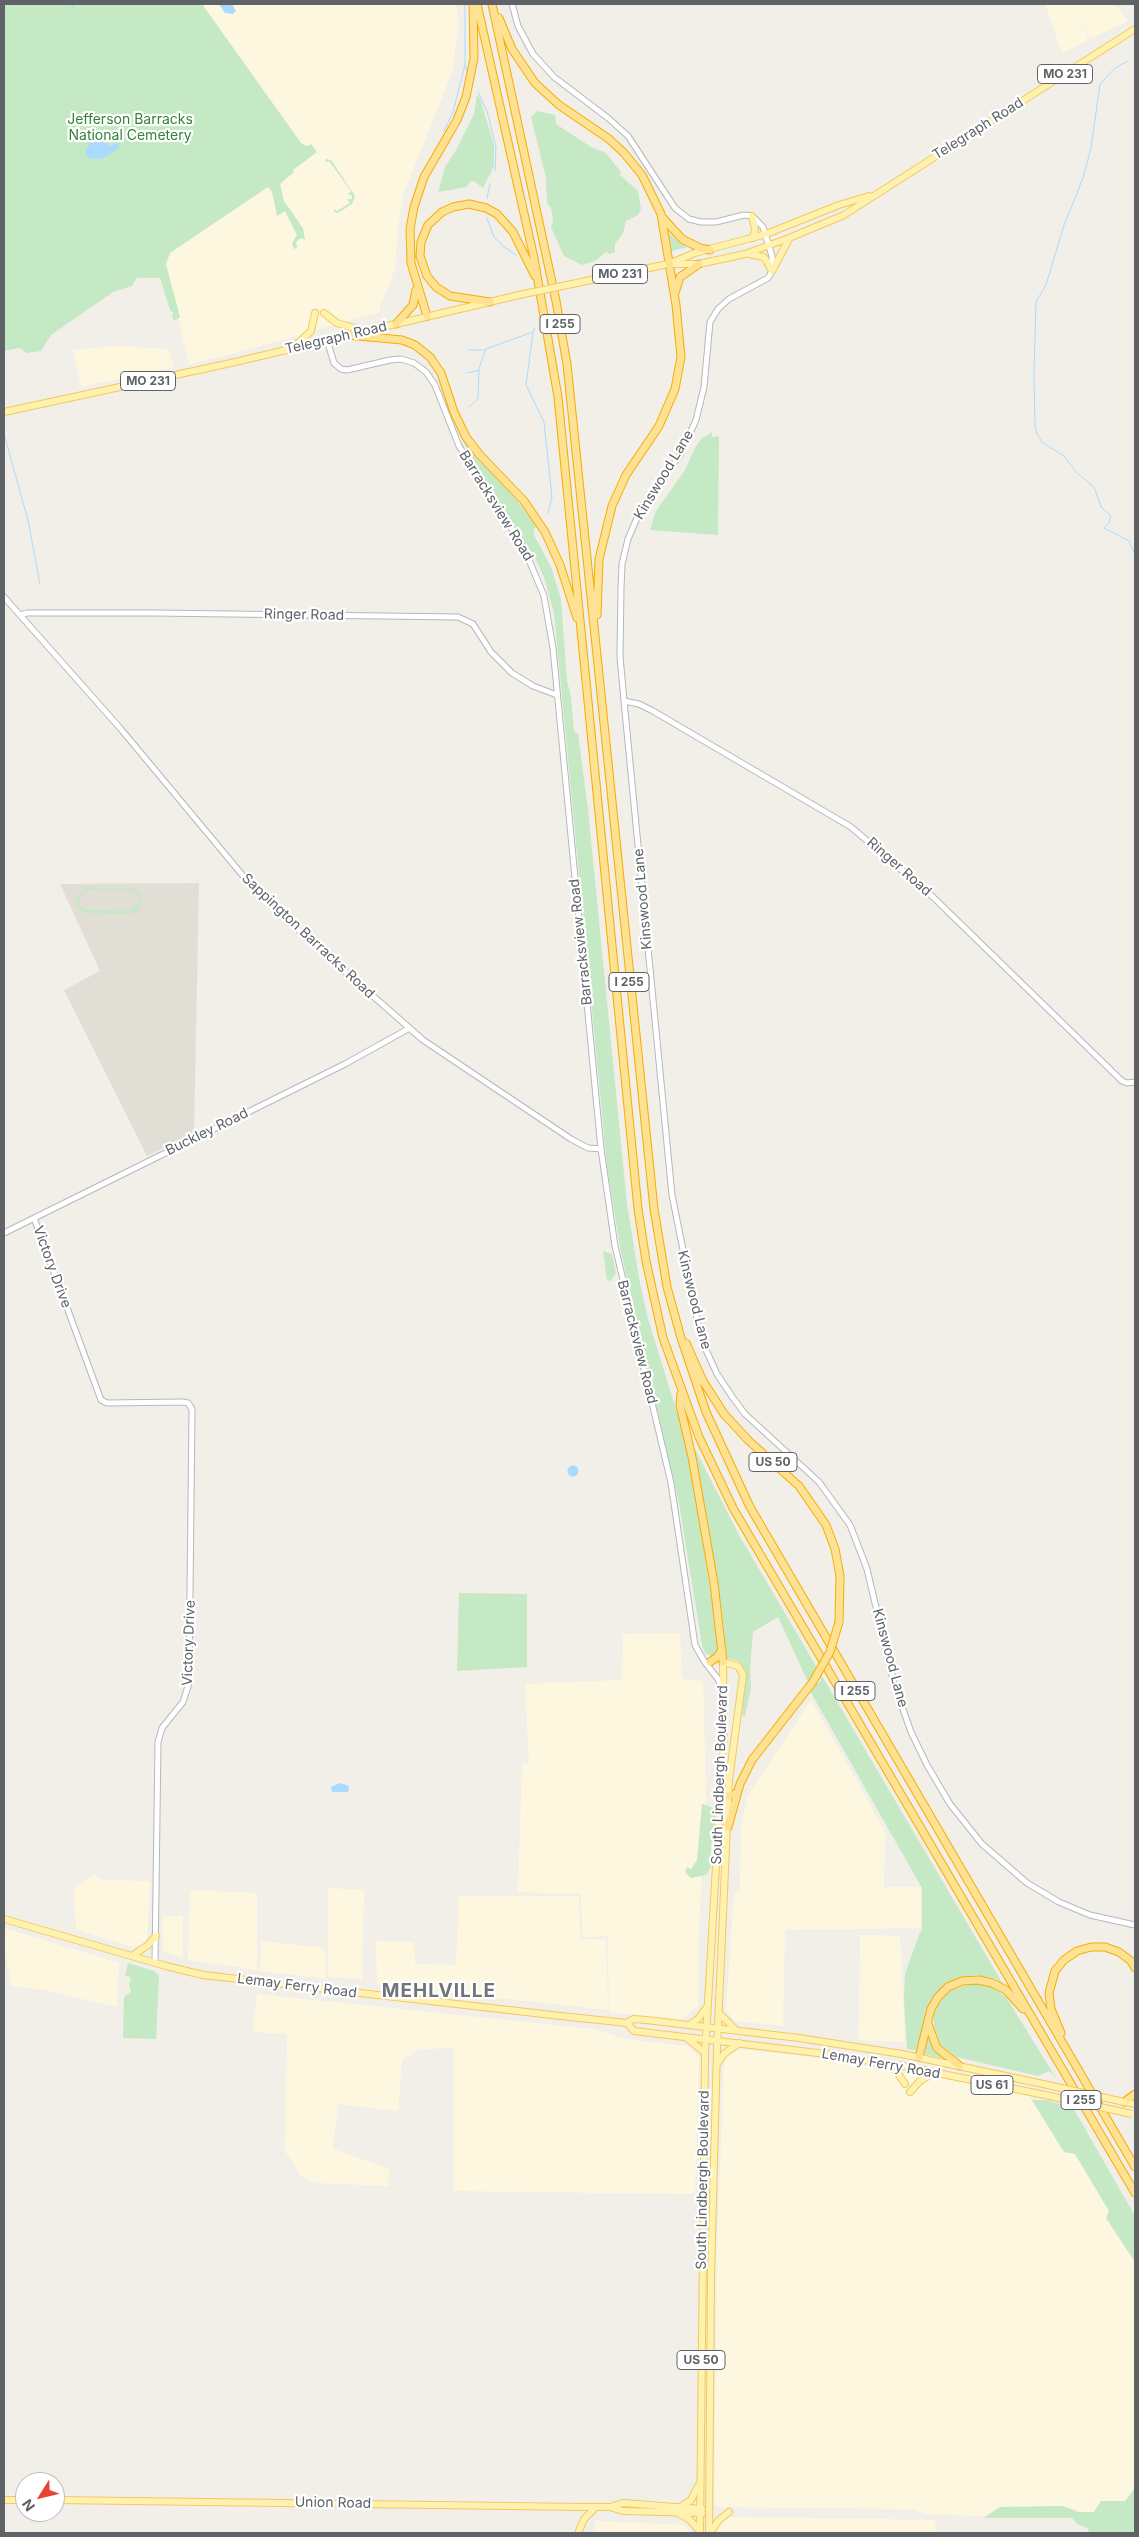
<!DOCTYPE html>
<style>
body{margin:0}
#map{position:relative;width:1139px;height:2537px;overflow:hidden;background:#f1efe8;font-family:Inter,sans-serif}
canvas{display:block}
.frame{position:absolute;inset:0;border:5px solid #5f6368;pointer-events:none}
.north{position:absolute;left:15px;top:2472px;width:50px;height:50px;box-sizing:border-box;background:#fff;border:1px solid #bfc1c3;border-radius:50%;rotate:234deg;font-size:14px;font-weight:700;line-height:20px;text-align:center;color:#5f6368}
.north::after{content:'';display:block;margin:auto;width:18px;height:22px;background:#ea4335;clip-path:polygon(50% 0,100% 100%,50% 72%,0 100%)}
</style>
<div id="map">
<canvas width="1139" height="2537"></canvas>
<div class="frame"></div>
<div class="north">N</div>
</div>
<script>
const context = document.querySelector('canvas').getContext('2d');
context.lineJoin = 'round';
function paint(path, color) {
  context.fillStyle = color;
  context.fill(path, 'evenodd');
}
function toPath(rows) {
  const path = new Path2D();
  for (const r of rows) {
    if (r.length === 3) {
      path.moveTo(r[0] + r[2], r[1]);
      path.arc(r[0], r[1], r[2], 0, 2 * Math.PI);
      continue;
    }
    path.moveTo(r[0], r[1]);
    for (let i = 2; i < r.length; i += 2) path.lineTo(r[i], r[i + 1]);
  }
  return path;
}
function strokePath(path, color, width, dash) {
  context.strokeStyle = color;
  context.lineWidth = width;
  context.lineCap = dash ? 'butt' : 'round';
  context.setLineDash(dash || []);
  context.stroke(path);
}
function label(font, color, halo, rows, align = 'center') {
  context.font = font + ' Inter,sans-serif';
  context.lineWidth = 4.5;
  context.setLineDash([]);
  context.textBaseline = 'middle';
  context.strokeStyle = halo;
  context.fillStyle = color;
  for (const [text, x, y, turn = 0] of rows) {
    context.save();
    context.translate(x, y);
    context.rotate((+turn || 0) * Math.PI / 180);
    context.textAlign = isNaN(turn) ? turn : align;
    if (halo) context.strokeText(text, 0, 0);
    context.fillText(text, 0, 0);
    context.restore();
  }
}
paint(toPath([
 [202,4,457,4,458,27,452,73,403,195,398,228,395,269,380,307,380,312,232,354,189,364,164,257,310,157],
 [1045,4,1115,4,1128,21,1090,39,1086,29,1078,25,1085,30,1089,40,1062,53],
 [115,346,168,349,174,367,81,387,73,350],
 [680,1633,682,1679,703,1681,706,1793,698,1947,698,2006,680,2020,609,2012,608,1936,582,1937,581,1894,518,1892,522,1765,529,1763,525,1684,622,1680,623,1634],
 [811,1700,885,1831,884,1887,921,1887,921,1928,785,1930,783,2026,735,2021,726,2010,734,1895,740,1890,741,1827,748,1795],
 [94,1875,103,1880,150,1881,147,1940,140,1946,132,1947,76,1929,74,1888],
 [328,1888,364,1890,362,1979,328,1977],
 [190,1890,257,1893,257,1970,188,1960],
 [459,1896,579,1896,580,1939,606,1939,608,2010,377,1985,376,1941,414,1942,415,1964,456,1965],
 [163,1916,183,1916,183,1958,163,1951],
 [4,1928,119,1963,117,2007,45,1990,11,1986,7,1958,4,1957],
 [860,1935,900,1936,905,2042,859,2040],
 [261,1941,325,1948,326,1979,260,1971],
 [257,1994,593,2029,625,2039,688,2046,699,2057,695,2194,454,2191,454,2048,420,2049,402,2060,398,2111,338,2104,333,2149,389,2169,388,2186,316,2183,301,2176,285,2151,287,2034,253,2032],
 [737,2049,795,2055,939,2077,1028,2095,1064,2152,1075,2154,1109,2211,1106,2218,1135,2262,1135,2488,1125,2501,1101,2501,1094,2512,1079,2512,1063,2506,1000,2507,984,2516,927,2514,912,2509,718,2507,714,2504,717,2253,724,2061,726,2055],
 [731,2517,935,2520,936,2533,714,2533,716,2526],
 [595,2521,686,2525,689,2533,596,2533]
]), '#fef7e0');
paint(toPath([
 [199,883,194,1133,147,1156,64,990,100,971,60,884]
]), '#e1ded6');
paint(toPath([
 [4,4,202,4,301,143,307,146,311,144,317,152,293,170,294,172,280,184,284,201,303,228,305,240,301,238,296,242,297,248,294,249,292,243,297,235,285,211,277,216,272,192,268,187,170,253,166,264,180,317,174,321,172,316,174,313,170,310,160,278,137,278,132,286,113,292,51,335,41,351,27,353,20,348,4,351],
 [477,95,480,98,494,145,494,166,483,188,474,181,469,182,467,187,438,192,445,167,455,152,474,114],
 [537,111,555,115,556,124,591,147,606,153,621,172,620,175,638,191,641,209,638,215,626,221,623,233,615,244,615,252,609,254,606,252,595,261,582,265,564,256,551,227,553,222,551,208,547,203,546,178,532,121,531,117],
 [326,159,331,160,355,196,352,204,338,213,334,212,334,209,337,211,350,203,347,199,352,199,352,195,348,195,351,191,329,161,325,162],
 [667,231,676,240,688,247,671,251],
 [454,422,474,455,515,498,537,527,534,529,534,535,551,567,561,599,567,681,571,697,574,731,578,734,588,809,627,1204,640,1284,648,1319,680,1422,691,1468,716,1627,717,1651,711,1656,705,1653,702,1645,679,1503,621,1252,607,1166,554,613,544,577,535,558,469,454],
 [712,432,712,437,719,436,718,535,650,530,656,511,685,470,696,446,701,439],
 [87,888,133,889,140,895,141,905,136,912,131,914,85,913,79,908,76,900,79,893],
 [88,890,132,891,138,896,139,904,130,911,86,910,80,905,79,899,82,893],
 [603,1251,612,1254,616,1273,611,1281,607,1280],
 [693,1445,739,1535,1003,1984,994,1978,975,1975,956,1979,946,1984,933,1997,916,2050,907,2049,904,2000,905,1974,920,1932,922,1931,922,1888,810,1691,821,1680,816,1671,808,1682,778,1617,753,1632,750,1670,751,1688,745,1716,742,1715,746,1671,738,1661,726,1658,724,1629,714,1560],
 [459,1593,527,1594,527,1667,457,1671],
 [702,1804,712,1807,715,1816,711,1846,711,1867,706,1875,691,1878,685,1872,687,1867,691,1869,697,1860],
 [128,1963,154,1971,159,1975,156,2039,123,2038,124,1997,131,1992,129,1985,131,1977,125,1976],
 [973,1983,992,1987,1006,1997,1056,2078,1049,2071,1038,2076,957,2057,941,2045,934,2026,934,2014,938,2004,950,1991],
 [927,2032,933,2047,942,2058,925,2054],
 [1032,2100,1048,2100,1070,2108,1069,2106,1072,2106,1135,2216,1135,2262,1106,2218,1109,2211,1075,2154,1064,2152],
 [1135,2488,1135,2533,1089,2533,1088,2528,1077,2524,1072,2518,984,2518,1000,2507,1063,2506,1079,2512,1094,2512,1101,2501,1125,2501]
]), '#c5e8c5');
paint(toPath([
 [219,4,232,4,236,11,233,14,225,13],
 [99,137,110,146,119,142,119,148,102,159,88,158,85,152,90,143],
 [573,1471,5.5],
 [340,1783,349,1786,348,1792,332,1792,331,1787]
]), '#aadaff');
strokePath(toPath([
 [72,4,73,9],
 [465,4,465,65,467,71],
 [1128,61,1115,68,1100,84,1091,148,1083,178,1064,225,1046,285,1036,302,1034,373,1035,428,1038,436,1043,443,1064,456,1076,472,1094,487,1101,507,1111,516,1109,523,1104,528,1129,541,1135,554,1135,565],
 [478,92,487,111,496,147,495,171],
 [444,131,453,112,465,65],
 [487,198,490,184],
 [487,218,494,237,504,247,516,255],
 [533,332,526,385,544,422,552,497,548,513],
 [469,350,486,350],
 [468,373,479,370],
 [469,407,478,399,479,368,486,349,533,332,535,328],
 [4,434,28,520,40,584]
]), '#aadaff', 1);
const minor = toPath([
 [512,4,518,26,533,54,554,77,608,118,628,136,675,208,689,219,701,222,716,222,744,215,752,216,763,227,772,256,772,271,768,278,729,299,718,309,710,322,704,387,696,420,680,455,654,490,637,518,628,539,622,564,621,588,620,656,624,701,672,1195,701,1339,717,1374,733,1398,745,1414,819,1482,850,1525,867,1569,894,1684,911,1732,927,1765,950,1804,982,1844,1027,1883,1059,1902,1090,1915,1135,1925],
 [327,340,334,363,341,369,347,370,390,360,401,359,414,363,426,372,435,385,459,446,524,548,544,596,553,648,601,1149,615,1246,671,1483,695,1645,704,1661,718,1679,722,1690],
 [4,597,120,728,249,883,306,937,423,1040,571,1139,588,1148,601,1149],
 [20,615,27,613,155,613,458,617,473,624,491,652,512,673,533,686,557,695],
 [624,701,639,704,653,711,851,827,933,897,1122,1081,1127,1083,1135,1082],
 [34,1218,101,1400,107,1403,183,1402,188,1403,192,1409,189,1683,183,1702,162,1728,158,1742,155,1963],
 [4,1233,345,1064,408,1029]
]);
const major = toPath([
 [752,216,755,229,753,238],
 [749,254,764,257,772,271],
 [668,264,699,264,745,254,789,238,844,215,1135,29],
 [772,271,789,239],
 [572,284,668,264,695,253,766,234,839,205,869,196],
 [324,313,337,323,364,331],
 [293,348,311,331,315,313],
 [4,412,231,363,519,295],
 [4,1919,166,1966,203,1975,561,2016,627,2023,633,2019,646,2020,799,2038,902,2054,1043,2084],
 [132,1956,148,1945,156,1936],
 [719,2013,736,2030],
 [627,2023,634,2031,643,2032,826,2054,903,2066,1050,2096],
 [689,2025,698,2019,707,2007],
 [687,2038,705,2053],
 [718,2063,724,2054,739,2043],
 [886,2064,897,2072,905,2084],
 [910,2092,921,2080,934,2073],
 [1124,2102,1135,2104],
 [4,2500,25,2500],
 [55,2500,585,2507,610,2507,623,2503,702,2509],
 [682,2506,691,2500,698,2486],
 [610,2507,623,2511,702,2513],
 [679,2514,689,2519,698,2529],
 [579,2531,584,2519,596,2507],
 [700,2533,705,2053,724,1730,723,1662,738,1666,743,1675,729,1780,717,2048,711,2277,709,2533],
 [710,2533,719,2520,729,2512]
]);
const highway = toPath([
 [477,4,534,258,558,397,638,1209,646,1261,663,1338,699,1437,733,1508,1135,2193],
 [492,4,556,301,567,364,654,1209,667,1287,681,1338,706,1412,750,1507,1135,2167],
 [499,18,512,49,535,83,559,105,609,139,624,153,642,175,661,214,676,305,681,357,675,389,659,426,626,475,612,506,599,559,597,615],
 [663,218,682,239,700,248,710,250],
 [675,293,680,277,699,264],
 [490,302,450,296,436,287,427,276,420,256,421,242,428,225,442,212,453,207,469,204,486,208,497,214,513,232,535,276],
 [427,316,411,263,410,229,414,207,424,177,457,120,466,97,474,58,473,4],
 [396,324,413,305,416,290],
 [348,335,402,340,415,345,430,357,441,373,454,412,466,437,479,454,524,501,545,532,560,565,577,618],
 [686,1343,703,1381,724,1414,749,1441,799,1486,826,1525,835,1549,840,1576,839,1622],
 [681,1394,680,1405,692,1457,714,1583,723,1662],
 [710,1662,717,1657,722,1650],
 [721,1798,737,1793],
 [728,1827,740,1784,752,1760,812,1683],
 [928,2024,937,2048,960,2066],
 [1061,2033,1051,2009,1049,1993,1055,1971,1064,1960,1077,1951,1091,1947,1105,1947,1119,1952,1131,1961,1135,1968],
 [919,2057,931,2009,938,1997,948,1987,962,1981,979,1980,992,1983,1006,1990,1023,2009],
 [1124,2102,1135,2094]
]);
strokePath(minor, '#b5b8bc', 7);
strokePath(major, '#f2c960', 8);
strokePath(highway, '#f9ab00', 9);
strokePath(minor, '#fff', 5);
strokePath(major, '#fff2af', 6);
strokePath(highway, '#fde293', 7);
const majorBridge = toPath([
 [519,295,572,284],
 [1043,2084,1124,2102],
 [1050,2096,1132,2114]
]);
const highwayBridge = toPath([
 [812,1683,830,1652,839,1622]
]);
strokePath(majorBridge, '#f2c960', 8, []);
strokePath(highwayBridge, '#f9ab00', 9, []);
strokePath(majorBridge, '#fff2af', 6);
strokePath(highwayBridge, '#fde293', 7);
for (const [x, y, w] of [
 [1065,74,55],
 [620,274,55],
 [560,324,40],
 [148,381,55],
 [629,982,40],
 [773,1462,48],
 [855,1691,40],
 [992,2085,42],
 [1081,2100,40],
 [701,2360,48]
]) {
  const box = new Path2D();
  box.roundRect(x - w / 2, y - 9.5, w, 19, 4);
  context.fillStyle = '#fff';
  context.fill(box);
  strokePath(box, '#5f6368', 1);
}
label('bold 12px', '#5f6368', null, [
 ["MO 231",1065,74],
 ["MO 231",620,274],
 ["I 255",560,324],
 ["MO 231",148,381],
 ["I 255",629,982],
 ["US 50",773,1462],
 ["I 255",855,1691],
 ["US 61",992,2085],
 ["I 255",1081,2100],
 ["US 50",701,2360]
]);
label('14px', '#348238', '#fff', [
 ["Jefferson Barracks",130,120],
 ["National Cemetery",130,136]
]);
label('14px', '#5f6368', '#fff', [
 ["Telegraph Road",978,129,-32],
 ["Telegraph Road",336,338,-13],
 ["Kinswood Lane",664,475,-59],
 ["Barracksview Road",496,506,58],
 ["Ringer Road",304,615,1],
 ["Ringer Road",899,867,41],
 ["Kinswood Lane",643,899,-95],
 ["Sappington Barracks Road",308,936,43],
 ["Barracksview Road",581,942,-96],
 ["Buckley Road",207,1132,-26],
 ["Victory Drive",52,1267,70],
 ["Kinswood Lane",694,1300,76],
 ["Barracksview Road",637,1342,76],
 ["Victory Drive",189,1643,-88],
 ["Kinswood Lane",890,1658,75],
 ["South Lindbergh Boulevard",720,1775,-88],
 ["Lemay Ferry Road",297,1986,7],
 ["Lemay Ferry Road",881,2064,10],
 ["South Lindbergh Boulevard",703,2180,-89],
 ["Union Road",333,2503,1]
]);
context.letterSpacing = '1px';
label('bold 19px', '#70757a', '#fff', [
 ["MEHLVILLE",439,1991]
]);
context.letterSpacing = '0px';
</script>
